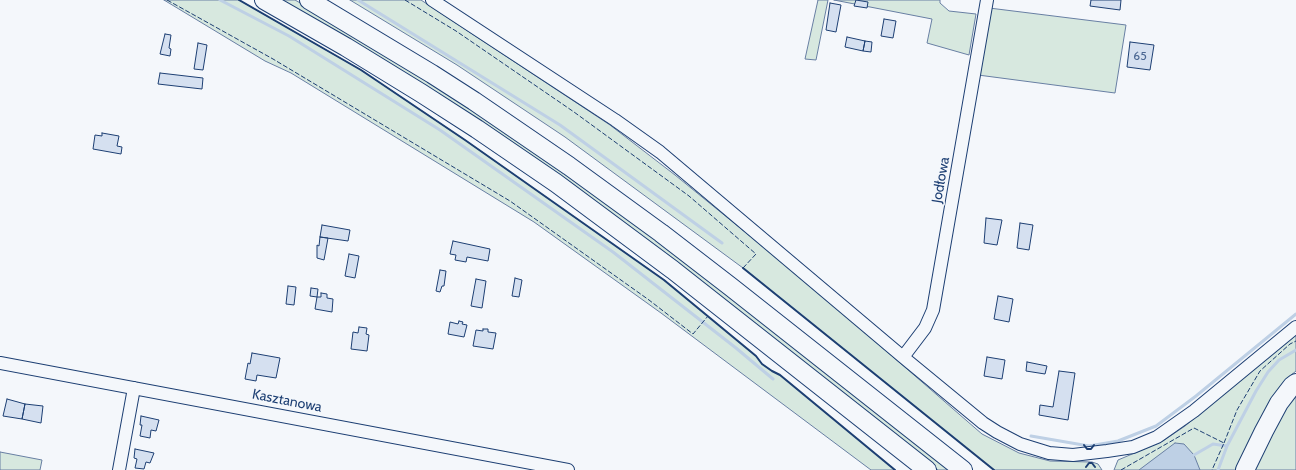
<!DOCTYPE html>
<meta charset="utf-8">
<style>
body{margin:0}
canvas{display:block;background:#f4f7fb}
</style>
<canvas width="1296" height="470"></canvas>
<script>
const context = document.querySelector('canvas').getContext('2d');
context.lineJoin = 'round';
function paint(path, color) {
  context.fillStyle = color;
  context.fill(path, 'evenodd');
}
function toPath(rows) {
  const path = new Path2D();
  for (const r of rows) {
    path.moveTo(r[0], r[1]);
    for (let i = 2; i < r.length; i += 2) path.lineTo(r[i], r[i + 1]);
  }
  return path;
}
function strokePath(path, color, width, dash) {
  context.strokeStyle = color;
  context.lineWidth = width;
  context.lineCap = dash ? 'butt' : 'round';
  context.setLineDash(dash || []);
  context.stroke(path);
}
function label(font, color, halo, rows, align = 'center') {
  context.font = font + ' Cabin,sans-serif';
  context.lineWidth = 3;
  context.setLineDash([]);
  context.textBaseline = 'middle';
  context.strokeStyle = halo;
  context.fillStyle = color;
  for (const [text, x, y, turn = 0] of rows) {
    context.save();
    context.translate(x, y);
    context.rotate((+turn || 0) * Math.PI / 180);
    context.textAlign = isNaN(turn) ? turn : align;
    if (halo) context.strokeText(text, 0, 0);
    context.fillText(text, 0, 0);
    context.restore();
  }
}
const green = toPath([
 [164,0,239,0,361,70,465,140,664,280,756,356,762,364,772,371,780,375,895,470,871,470,661,313,534,222,291,73,265,61,164,0],
 [278,0,295,0,341,26,495,122,652,233,953,470,938,470,804,363,278,0],
 [350,0,421,0,610,125,675,175,809,284,982,434,1019,453,1050,461,1092,462,1098,464,1102,470,994,470,743,268,565,137,457,65,350,0],
 [818,0,828,0,816,60,805,59,818,0],
 [834,0,940,0,940,3,949,11,976,14,969,55,927,43,932,19,834,0],
 [989,8,1126,25,1115,93,978,75,989,8],
 [1296,335,1296,371,1290,376,1281,386,1268,404,1238,470,1114,470,1118,460,1163,441,1185,426,1296,335],
 [1296,392,1296,470,1253,470,1285,407,1296,392],
 [0,452,42,460,40,470,0,470,0,452]
]);
paint(green, '#d7e8df');
strokePath(green, '#687fa3', 1);
const water = toPath([
 [1175,443,1184,444,1194,455,1200,470,1139,470,1175,443]
]);
paint(water, '#bed0e5');
strokePath(water, '#687fa3', 1);
strokePath(toPath([
 [220,0,289,36,440,130,613,252,736,348,773,379],
 [358,0,560,125,722,243],
 [1031,436,1089,446,1118,441,1156,426,1196,396,1296,314],
 [1194,455,1213,444,1227,446,1256,391,1268,372,1279,360,1296,350],
 [1218,470,1227,446]
]), '#bed0e5', 3);
const building = toPath([
 [856,0,868,2,867,8,854,6,856,0],
 [1091,0,1121,0,1120,10,1090,6,1091,0],
 [830,3,841,5,836,32,826,30,830,3],
 [884,19,896,21,893,38,881,36,884,19],
 [165,34,171,35,169,48,171,49,170,56,160,54,165,34],
 [847,37,865,41,863,51,845,47,847,37],
 [865,41,872,42,871,52,863,51,865,41],
 [1130,42,1154,45,1150,70,1127,67,1130,42],
 [198,43,207,45,203,70,194,69,198,43],
 [160,73,203,78,202,89,158,84,160,73],
 [102,133,119,136,117,146,122,147,121,154,93,149,95,135,102,136,102,133],
 [986,218,1002,220,997,245,984,243,986,218],
 [1020,223,1033,225,1029,250,1017,248,1020,223],
 [322,225,350,230,348,241,320,237,322,225],
 [320,237,328,238,324,260,317,258,317,245,319,246,320,237],
 [453,241,490,249,488,261,467,257,466,262,455,260,456,255,450,254,453,241],
 [349,254,359,256,355,278,345,276,349,254],
 [440,270,446,271,444,286,442,286,440,292,436,291,440,270],
 [515,278,522,280,519,297,512,296,515,278],
 [476,279,486,281,482,308,471,306,476,279],
 [288,286,296,287,294,305,286,304,288,286],
 [311,288,318,289,317,297,310,296,311,288],
 [321,293,327,294,327,298,333,299,332,312,315,309,317,297,321,297,321,293],
 [998,296,1013,299,1009,322,994,319,998,296],
 [459,321,463,322,462,324,467,325,464,337,448,334,450,322,458,324,459,321],
 [359,327,367,328,366,334,369,335,367,351,351,349,353,332,358,333,359,327],
 [483,329,488,329,488,332,496,333,493,349,473,346,476,330,483,331,483,329],
 [252,353,280,358,276,378,257,375,256,381,245,379,248,363,250,364,252,353],
 [987,357,1005,360,1002,379,984,376,987,357],
 [1027,362,1047,366,1045,374,1026,371,1027,362],
 [1059,371,1075,373,1068,420,1039,415,1040,405,1053,407,1059,371],
 [7,399,25,404,22,419,3,416,7,399],
 [25,404,43,406,41,423,22,419,25,404],
 [141,416,159,420,156,431,151,430,150,438,140,436,142,425,140,425,141,416],
 [135,449,154,453,150,463,146,462,144,469,135,468,137,459,134,458,135,449]
]);
paint(building, '#d5e0f0');
strokePath(building, '#1d3f73', 1);
const minor = toPath([
 [432,0,615,120,660,152,903,357,983,423,997,432,1020,444,1049,453,1073,455,1107,451,1133,447,1157,437,1194,411,1296,327],
 [903,357,925,328,933,310,987,0],
 [0,363,568,470],
 [119,470,134,388]
]);
const highway = toPath([
 [264,0,346,47,421,93,477,129,556,183,673,270,927,470],
 [309,0,432,74,474,101,569,166,661,233,731,287,963,470],
 [1245,470,1264,431,1279,403,1292,386,1296,383]
]);
strokePath(minor, '#1d3f73', 14);
strokePath(highway, '#1d3f73', 20);
strokePath(minor, '#f4f7fb', 12);
strokePath(highway, '#f4f7fb', 18);
strokePath(toPath([
 [167,0,273,59,510,201,649,300,693,334,708,316],
 [405,0,456,31,574,112,689,196,756,254,743,268],
 [1224,443,1237,410,1260,371,1290,344,1296,341],
 [1121,470,1194,428,1224,443,1212,470]
]), '#1d3f73', 1, [5, 2]);
strokePath(toPath([
 [239,0,361,70,465,140,664,280,756,356,762,364,772,371,780,375,895,470],
 [743,268,994,470],
 [1084,445,1087,449,1091,449,1094,445],
 [1086,467,1089,463,1092,463,1095,467]
]), '#1d3f73', 2);
label('12px', '#4b6792', null, [
 ["65",1140,56]
]);
label('14px', '#1d3f73', '#f4f7fb', [
 ["Jodłowa",941,180,-80],
 ["Kasztanowa",287,401,11]
]);
</script>
